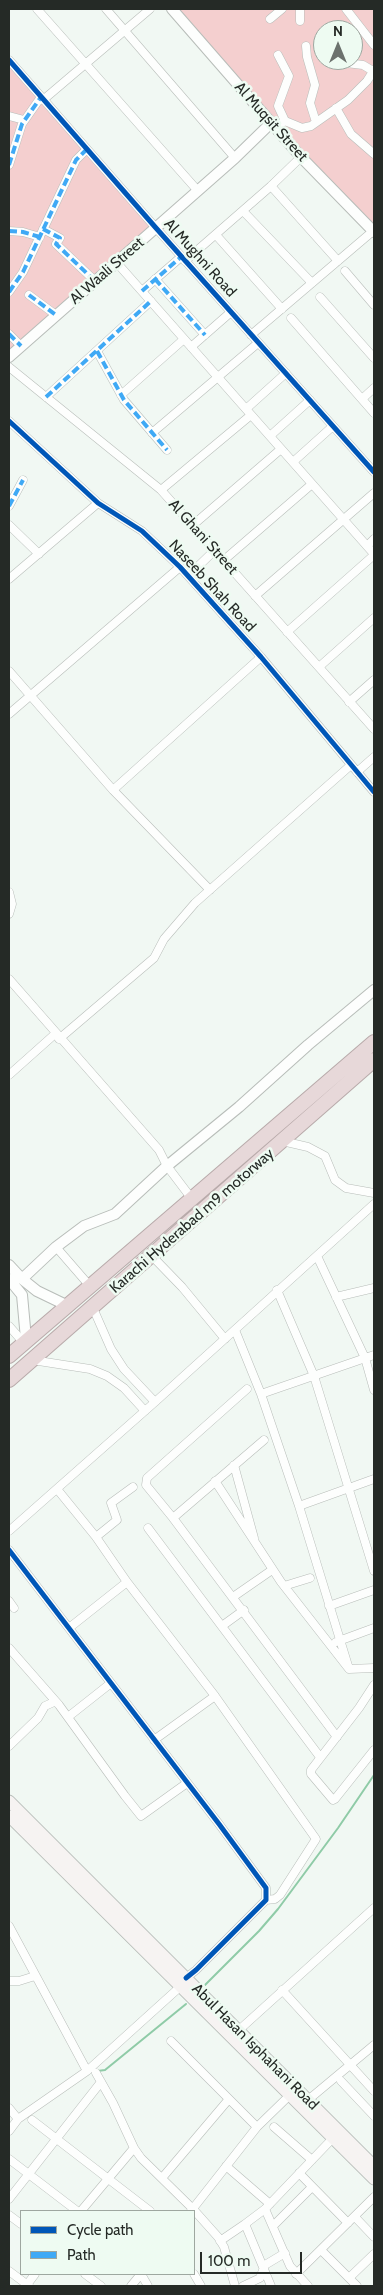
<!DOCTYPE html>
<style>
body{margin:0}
#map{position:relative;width:383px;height:2295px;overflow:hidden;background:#f1f8f3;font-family:Cabin,sans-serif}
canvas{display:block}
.frame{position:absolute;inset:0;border:10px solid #252a26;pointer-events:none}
.legend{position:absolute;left:20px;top:2210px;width:175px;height:65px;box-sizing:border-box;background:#eefbf2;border:1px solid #9ea7a0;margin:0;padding:6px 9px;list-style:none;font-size:15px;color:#252a26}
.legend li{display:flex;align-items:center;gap:10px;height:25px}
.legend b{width:25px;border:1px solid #9ea7a0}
.north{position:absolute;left:313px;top:20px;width:50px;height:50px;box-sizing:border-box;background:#eefbf2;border:1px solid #9ea7a0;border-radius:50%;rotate:0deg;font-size:14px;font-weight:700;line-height:20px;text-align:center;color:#252a26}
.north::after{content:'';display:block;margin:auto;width:18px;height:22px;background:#6c726e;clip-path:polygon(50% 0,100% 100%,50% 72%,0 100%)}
.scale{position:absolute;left:200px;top:2252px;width:102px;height:22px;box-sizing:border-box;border:2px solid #252a26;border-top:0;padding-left:6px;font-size:15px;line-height:18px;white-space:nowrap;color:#252a26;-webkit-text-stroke:4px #eefbf2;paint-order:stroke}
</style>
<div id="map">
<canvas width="383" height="2295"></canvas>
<div class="frame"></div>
<ul class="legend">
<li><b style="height:6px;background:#0057b8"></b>Cycle path</li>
<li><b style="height:6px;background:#3fa9f5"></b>Path</li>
</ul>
<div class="north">N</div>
<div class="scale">100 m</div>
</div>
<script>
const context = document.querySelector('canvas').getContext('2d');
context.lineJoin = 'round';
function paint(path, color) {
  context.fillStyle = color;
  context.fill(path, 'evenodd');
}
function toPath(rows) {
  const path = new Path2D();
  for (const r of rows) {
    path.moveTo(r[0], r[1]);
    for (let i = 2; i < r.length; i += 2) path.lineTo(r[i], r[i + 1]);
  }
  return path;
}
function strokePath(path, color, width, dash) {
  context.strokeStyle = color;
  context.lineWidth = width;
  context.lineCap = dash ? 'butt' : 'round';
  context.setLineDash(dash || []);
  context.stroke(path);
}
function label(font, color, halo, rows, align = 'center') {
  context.font = font + ' Cabin,sans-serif';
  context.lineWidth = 5;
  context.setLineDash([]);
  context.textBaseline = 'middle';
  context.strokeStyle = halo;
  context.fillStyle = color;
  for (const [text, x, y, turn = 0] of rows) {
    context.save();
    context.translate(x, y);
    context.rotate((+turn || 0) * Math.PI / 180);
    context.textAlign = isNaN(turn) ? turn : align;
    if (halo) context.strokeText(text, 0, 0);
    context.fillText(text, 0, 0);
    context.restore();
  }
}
paint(toPath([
 [178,9,374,9,374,234],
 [323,30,353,30,353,60,323,60],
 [9,59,156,228,9,357]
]), '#f4cfcf');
strokePath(toPath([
 [205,1985,259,1931,278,1909,338,1828,374,1775],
 [90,2072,105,2070,186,2004]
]), '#8fcba7', 2);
const minor = toPath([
 [37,9,198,191],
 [106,9,235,158],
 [300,9,300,21],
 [346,9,374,45],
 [270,19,282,9],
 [306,46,307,57,315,85,310,103,316,122],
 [278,55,289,76,278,106,285,121],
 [9,60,156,228,374,472],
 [338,62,363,65,373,71],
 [43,100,150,9],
 [336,108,351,134,374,154],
 [9,116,24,120],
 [276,127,285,121,302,128,311,126,348,100,367,81,374,70],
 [9,165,22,124,41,97],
 [271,186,301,157],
 [243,211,312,283],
 [43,229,60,238,56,244,95,281],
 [9,231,23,232,40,237],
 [216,235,282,309],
 [185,261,271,186,338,261],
 [117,263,374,554],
 [345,271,374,305],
 [155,279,205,335],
 [142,291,181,257],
 [9,292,23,272,76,160,87,149],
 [29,295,56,315],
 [320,297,374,358],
 [291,318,374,413],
 [9,334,21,346],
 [251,335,373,231],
 [191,347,231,312],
 [97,351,124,400,167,450],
 [9,367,161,490,374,729],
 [121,395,184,339],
 [46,397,151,301],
 [362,399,374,388],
 [246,409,286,373],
 [9,421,98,503,142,531,180,567,261,657,374,792],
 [152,433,258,343],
 [270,436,310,400],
 [293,462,333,426],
 [161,490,251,415],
 [9,506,23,480],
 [9,525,39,554],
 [193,525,281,449],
 [367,546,374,539],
 [224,560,312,484],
 [188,576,215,550],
 [9,579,98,503],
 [255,596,374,493],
 [287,632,374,555],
 [319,667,374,618],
 [9,671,113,790,261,657],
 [349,702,374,680],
 [9,714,180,567],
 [357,772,374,757],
 [113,790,210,890],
 [9,892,12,904,9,914],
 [9,979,159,1150,167,1166,192,1199],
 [59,1039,154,958,164,939,195,903,351,765],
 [9,1075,55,1034],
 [282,1141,308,1147,325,1156,335,1180,346,1188,374,1193],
 [56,1247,89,1285],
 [150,1254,182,1287,225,1339],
 [317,1256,365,1358,374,1390],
 [277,1290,314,1376,374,1571],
 [336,1297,374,1288],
 [93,1308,111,1349,124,1369,155,1402],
 [9,1326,23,1342],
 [235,1330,261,1394,299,1506,349,1669],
 [32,1360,90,1369,107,1376,124,1388,145,1411],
 [247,1389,147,1478,146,1485,173,1518,337,1737],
 [261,1394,374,1355],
 [234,1465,254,1538],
 [215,1481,281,1582,349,1669,374,1668],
 [57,1489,96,1537,127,1582,215,1696,316,1839,280,1895,275,1899,266,1900],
 [299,1506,374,1479],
 [173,1518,264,1440],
 [148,1528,320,1757],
 [9,1531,155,1402,374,1204],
 [96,1537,117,1520,111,1503,133,1487],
 [9,1550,219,1824,266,1888,266,1900,196,1970,186,1978],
 [284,1586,310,1578],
 [233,1597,272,1570],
 [9,1601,14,1608],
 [329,1606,374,1590],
 [222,1626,244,1610],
 [69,1628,127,1582],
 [336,1642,374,1628],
 [9,1648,59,1705,125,1796,141,1816,187,1783],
 [374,1685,359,1708,311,1770,311,1774,333,1800,335,1799,374,1750],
 [68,1717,111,1683],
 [154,1740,215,1696],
 [9,1746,38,1718,45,1706,54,1702],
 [9,1926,87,2071],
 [9,1981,19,1981,35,1976],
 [282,1990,374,2091],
 [239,2030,374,1908],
 [171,2041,257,2127],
 [96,2073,113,2103,134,2148,141,2158,193,2209,218,2237,224,2247,235,2286],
 [341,2081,374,2116],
 [308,2100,374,2045],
 [9,2108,18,2119],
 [32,2120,150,2211],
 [274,2127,312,2160],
 [9,2131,18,2119,87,2071,181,1986],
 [9,2159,77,2211],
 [226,2166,270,2204],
 [299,2173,348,2223],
 [162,2178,229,2099],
 [9,2199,101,2082],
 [265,2209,245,2224,271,2286],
 [81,2211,134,2148],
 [191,2211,257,2127,292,2093],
 [9,2215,21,2224],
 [355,2217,374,2237],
 [273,2226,312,2187],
 [220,2241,245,2224],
 [321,2250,357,2286],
 [9,2271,29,2286],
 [85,2274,101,2286],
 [141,2274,148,2286],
 [194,2274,201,2286],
 [296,2274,374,2197],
 [349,2278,374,2254],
 [26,2286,35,2274],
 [131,2286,141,2274],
 [243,2286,260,2278,265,2265,285,2253],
 [308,2286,290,2266,265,2209,333,2138]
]);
const tertiary = toPath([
 [172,9,301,157,374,232],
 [9,357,235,158,271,123],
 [9,1265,22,1279,37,1291,66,1305],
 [9,1279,22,1295,26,1339],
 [22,1279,56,1247,84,1226,115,1214,167,1166,239,1107,308,1045,374,990]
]);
const secondary = toPath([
 [9,1801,374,2166],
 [9,1816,374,2179]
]);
const motorway = toPath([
 [9,1356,374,1042],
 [9,1380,374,1060]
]);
strokePath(minor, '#b8bdb9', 9);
strokePath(tertiary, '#b8bdb9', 12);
strokePath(secondary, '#b8bdb9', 13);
strokePath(motorway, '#b8aaaa', 16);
strokePath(minor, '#fdfefd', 8);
strokePath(tertiary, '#fdfefd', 10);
strokePath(secondary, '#f6f3f2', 11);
strokePath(motorway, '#e7d8d9', 14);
strokePath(toPath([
 [9,165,22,124,41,97],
 [43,229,60,238,56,244,95,281],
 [9,231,23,232,40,237],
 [155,279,205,335],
 [142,291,181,257],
 [9,292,23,272,76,160,87,149],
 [29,295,56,315],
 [9,334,21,346],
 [97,351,124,400,167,450],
 [46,397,151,301],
 [9,506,23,480]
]), '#3fa9f5', 4, [8, 4]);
strokePath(toPath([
 [9,60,156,228,374,472],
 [9,421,98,503,142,531,180,567,261,657,374,792],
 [9,1550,219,1824,266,1888,266,1900,196,1970,186,1978]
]), '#0057b8', 5);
label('15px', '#252a26', '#eefbf2', [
 ["Al Muqsit Street",271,122,48],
 ["Al Mughni Road",200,258,48],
 ["Al Waali Street",107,271,-41],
 ["Al Ghani Street",203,537,48],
 ["Naseeb Shah Road",212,586,47],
 ["Karachi Hyderabad m9 motorway",192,1221,-41],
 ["Abul Hasan Isphahani Road",255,2047,45]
]);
</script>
